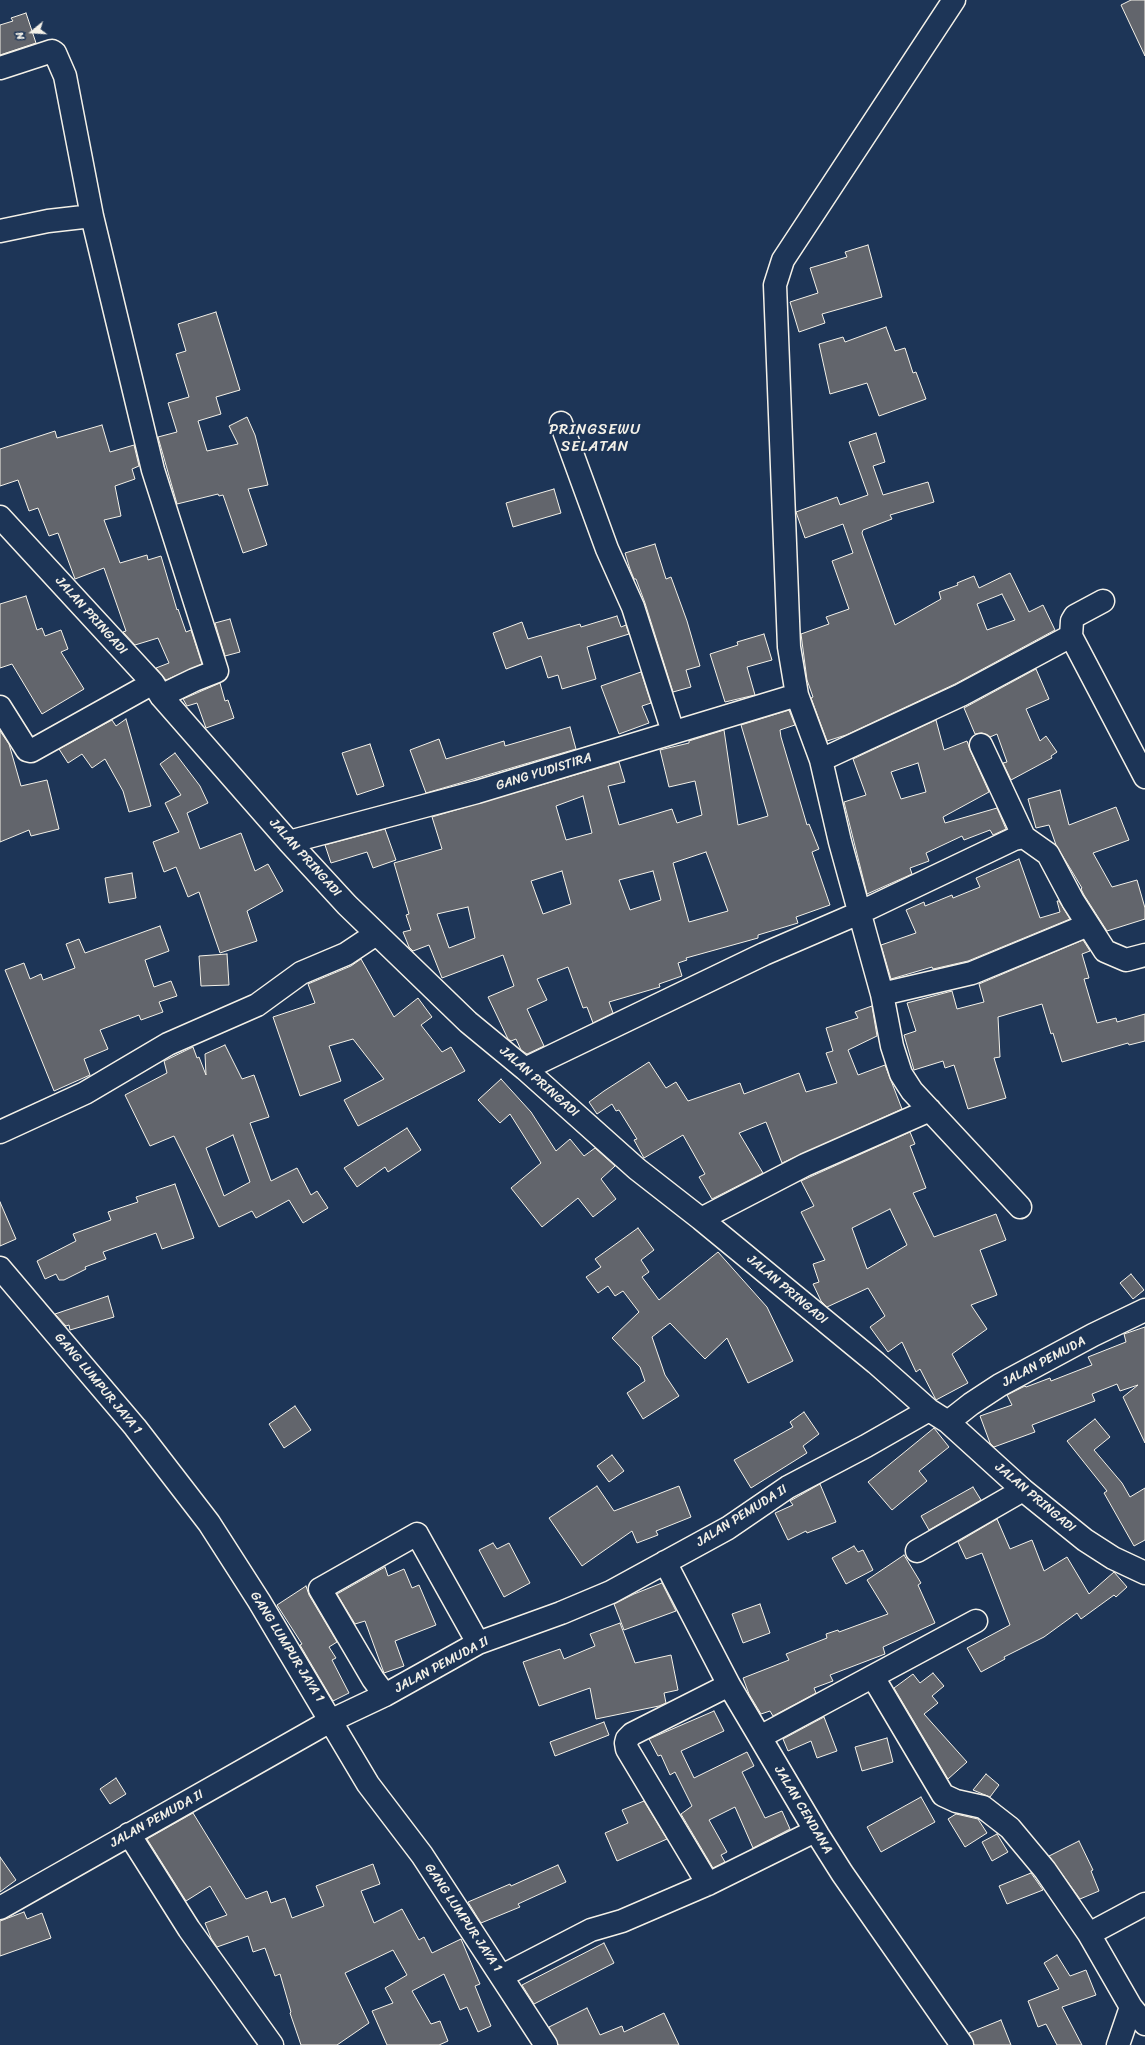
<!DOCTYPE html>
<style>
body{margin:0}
#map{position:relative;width:1145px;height:2045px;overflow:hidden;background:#1d3557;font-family:Sriracha,sans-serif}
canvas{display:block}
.north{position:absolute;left:12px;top:12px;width:40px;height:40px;-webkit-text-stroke:3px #1d3557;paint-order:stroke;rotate:252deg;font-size:11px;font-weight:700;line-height:16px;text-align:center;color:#f4f1e8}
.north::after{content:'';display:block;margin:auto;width:14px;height:18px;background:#f4f1e8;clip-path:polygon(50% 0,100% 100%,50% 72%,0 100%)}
</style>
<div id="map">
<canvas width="1145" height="2045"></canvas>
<div class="north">N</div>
</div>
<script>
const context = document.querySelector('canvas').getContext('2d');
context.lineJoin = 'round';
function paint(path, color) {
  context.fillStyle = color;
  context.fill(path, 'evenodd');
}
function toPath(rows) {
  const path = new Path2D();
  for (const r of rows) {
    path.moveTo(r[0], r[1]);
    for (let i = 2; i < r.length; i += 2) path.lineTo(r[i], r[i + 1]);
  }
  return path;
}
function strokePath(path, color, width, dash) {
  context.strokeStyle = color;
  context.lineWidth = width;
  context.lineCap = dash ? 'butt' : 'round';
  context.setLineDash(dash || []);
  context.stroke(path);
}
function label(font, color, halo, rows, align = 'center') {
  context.font = font + ' Sriracha,sans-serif';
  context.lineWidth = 4;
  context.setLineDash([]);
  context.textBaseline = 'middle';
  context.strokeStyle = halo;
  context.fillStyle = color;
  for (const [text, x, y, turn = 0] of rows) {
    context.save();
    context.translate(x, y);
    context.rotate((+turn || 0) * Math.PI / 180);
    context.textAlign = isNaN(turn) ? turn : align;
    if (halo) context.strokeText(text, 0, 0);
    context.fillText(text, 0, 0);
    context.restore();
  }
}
const building = toPath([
 [1131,0,1145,0,1145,56,1121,5,1131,0],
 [26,13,36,43,0,55,0,25,13,21,11,18,26,13],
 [868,245,882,297,822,314,825,323,799,332,790,302,818,293,810,268,847,257,845,252,868,245],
 [216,312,240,390,216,397,221,414,198,421,207,451,238,444,229,426,247,417,255,435,268,485,248,489,267,545,243,553,223,495,219,496,218,494,177,504,158,437,177,432,168,403,189,397,176,354,186,351,178,324,216,312],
 [886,327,895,351,905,348,913,373,916,372,926,399,879,416,867,383,830,394,819,344,843,337,845,342,886,327],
 [102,425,110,452,134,445,139,466,132,469,135,479,115,486,121,516,104,520,120,563,147,555,148,560,161,556,177,610,178,609,186,632,191,630,202,664,166,680,156,668,169,663,158,638,135,645,123,632,126,631,104,568,75,579,58,533,49,536,38,508,29,511,18,480,0,486,0,449,55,431,57,438,102,425],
 [876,433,885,462,873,466,883,495,928,482,934,502,890,515,892,519,863,530,862,533,895,625,941,599,939,592,958,585,957,583,974,576,979,588,1010,573,1029,612,1043,605,1055,630,955,684,846,735,827,741,811,698,813,697,807,680,801,634,829,624,826,617,849,609,832,561,853,553,843,524,805,538,796,512,837,497,840,505,868,495,849,442,876,433],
 [1002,594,1015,620,987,630,977,604,1002,594],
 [554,489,561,513,513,527,506,503,554,489],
 [655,544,666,579,671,577,687,621,700,666,686,670,691,687,673,692,645,603,636,579,634,579,630,569,625,553,655,544],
 [26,596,37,630,42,628,45,636,61,630,68,649,61,652,84,689,42,714,12,664,0,668,0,604,26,596],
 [617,616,621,627,626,625,629,634,587,647,596,679,562,689,558,675,548,678,541,656,506,669,493,633,522,622,528,639,580,624,581,627,617,616],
 [230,619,240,652,225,656,215,623,230,619],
 [764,634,772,660,747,667,755,695,725,702,710,654,738,645,737,642,764,634],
 [1036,669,1049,699,1026,709,1040,741,1046,736,1057,752,1051,756,1052,758,1011,780,1003,763,1007,762,997,734,990,737,982,733,975,734,964,708,1036,669],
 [641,672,651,703,642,706,649,723,619,734,601,686,641,672],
 [220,683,225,701,228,700,234,718,206,728,197,703,187,706,183,699,220,683],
 [789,710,795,725,780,730,781,737,807,825,809,824,819,849,812,852,830,905,796,917,798,923,758,935,758,938,686,958,687,960,678,963,682,976,659,984,660,987,609,1002,613,1013,593,1023,587,1007,583,1008,568,967,537,979,547,1000,527,1009,544,1046,527,1054,521,1050,516,1039,511,1041,508,1039,488,997,514,986,503,955,442,978,429,945,413,951,409,947,403,932,411,930,406,915,409,914,394,863,442,849,432,817,619,762,625,782,608,786,619,825,672,809,677,823,702,815,695,781,669,787,660,750,689,743,689,741,724,730,738,825,768,816,741,725,789,710],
 [583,796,592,833,566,840,556,806,583,796],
 [706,852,728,911,689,922,673,863,706,852],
 [562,871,571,904,543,914,531,881,562,871],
 [653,871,661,900,630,910,619,880,653,871],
 [468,907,475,938,449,948,437,914,468,907],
 [126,719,151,806,129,812,123,791,105,759,92,768,82,754,68,763,59,749,112,720,116,726,126,719],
 [936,720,944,750,967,741,970,750,989,792,943,817,945,823,997,808,1006,829,993,835,990,830,964,840,962,836,926,853,929,861,910,868,912,874,867,894,844,802,866,795,853,759,936,720],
 [918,763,926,792,901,799,891,772,918,763],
 [570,727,576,749,426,793,410,750,439,739,446,759,504,741,505,746,570,727],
 [0,731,9,744,21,786,47,780,59,829,31,836,29,830,0,842,0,731],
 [370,744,384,786,357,795,342,753,370,744],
 [175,753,200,786,208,803,187,813,200,849,241,833,255,871,268,864,283,891,247,911,257,941,220,953,199,892,188,897,176,867,164,872,153,842,179,832,165,803,181,795,160,764,175,753],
 [1060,790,1069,825,1116,807,1129,840,1093,853,1112,887,1137,880,1145,908,1145,919,1107,931,1084,895,1081,889,1082,888,1056,845,1049,825,1036,828,1028,799,1060,790],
 [385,829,396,860,373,868,367,852,331,863,325,845,385,829],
 [1019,859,1040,918,1060,912,1057,901,1059,901,1070,919,968,961,933,969,932,967,891,979,881,945,916,933,906,910,924,902,925,906,952,895,953,898,980,887,976,878,1019,859],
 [132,873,136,898,109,903,105,878,132,873],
 [160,926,169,951,145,960,154,987,171,981,177,996,159,1002,163,1012,141,1020,139,1015,100,1030,108,1049,84,1059,90,1075,54,1091,5,970,24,963,30,979,41,974,43,980,75,968,66,944,79,939,85,953,160,926],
 [1083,940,1090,951,1082,954,1089,978,1084,979,1097,1023,1116,1018,1117,1022,1145,1014,1145,1041,1129,1045,1128,1043,1062,1062,1053,1033,1051,1034,1042,1004,998,1017,1000,1057,994,1058,1006,1098,968,1109,954,1065,945,1068,943,1061,914,1070,904,1035,916,1031,907,1003,952,991,957,1009,984,1002,979,984,1083,940],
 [227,954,229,985,201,986,199,956,227,954],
 [361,959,394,1017,418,998,432,1017,421,1025,442,1052,451,1047,465,1071,358,1126,344,1100,384,1079,353,1039,329,1046,341,1081,300,1096,273,1017,315,1003,308,984,351,966,361,959],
 [872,1006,877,1036,848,1050,858,1075,885,1065,902,1109,782,1163,766,1122,739,1133,763,1173,712,1199,699,1177,705,1174,683,1135,644,1158,634,1140,637,1139,619,1110,616,1111,612,1104,597,1114,589,1102,604,1091,649,1062,666,1088,676,1082,688,1101,740,1083,744,1094,799,1073,806,1092,837,1083,826,1053,833,1051,826,1028,858,1018,855,1012,872,1006],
 [225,1045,242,1079,254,1075,269,1117,250,1123,271,1181,297,1168,311,1195,317,1191,328,1208,303,1223,289,1200,256,1218,252,1211,219,1227,174,1136,150,1146,125,1095,167,1073,164,1061,193,1047,197,1058,199,1057,206,1075,205,1054,225,1045],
 [233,1135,250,1182,224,1196,206,1148,233,1135],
 [501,1079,531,1112,556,1151,570,1139,584,1156,595,1148,615,1166,601,1179,616,1199,593,1217,578,1198,542,1227,511,1188,541,1163,510,1114,500,1123,478,1100,501,1079],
 [407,1128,421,1150,388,1172,385,1167,357,1187,344,1168,407,1128],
 [910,1132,915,1144,910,1146,926,1188,913,1193,934,1237,996,1214,1006,1240,980,1250,997,1295,971,1305,987,1329,952,1354,968,1383,936,1400,920,1369,916,1372,902,1342,888,1352,870,1327,885,1316,868,1288,827,1307,821,1301,813,1284,819,1282,813,1264,825,1260,801,1212,814,1206,801,1181,910,1132],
 [890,1209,907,1245,867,1269,852,1228,890,1209],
 [175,1184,194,1238,162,1249,156,1233,103,1252,106,1259,85,1267,86,1269,64,1280,59,1280,56,1274,45,1279,37,1261,76,1241,73,1234,111,1220,108,1212,138,1202,136,1197,175,1184],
 [0,1202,16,1239,0,1246,0,1202],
 [638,1228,654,1250,641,1260,649,1272,642,1277,659,1300,718,1252,767,1307,793,1361,748,1383,727,1338,705,1359,670,1323,652,1337,665,1375,679,1396,643,1419,627,1393,645,1381,640,1367,612,1338,639,1312,623,1291,615,1296,608,1286,598,1293,586,1277,601,1267,595,1259,638,1228],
 [1131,1274,1144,1290,1133,1299,1120,1283,1131,1274],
 [108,1296,114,1317,70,1330,69,1325,66,1326,55,1314,108,1296],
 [1145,1327,1145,1443,1123,1397,1138,1385,1120,1391,1117,1384,1092,1394,1095,1401,1032,1425,1035,1432,994,1447,990,1443,980,1416,1012,1405,1007,1395,1025,1386,1026,1387,1050,1378,1051,1381,1092,1365,1088,1357,1126,1342,1124,1334,1145,1327],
 [295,1406,311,1430,284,1448,269,1424,295,1406],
 [804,1412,819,1434,803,1446,807,1453,751,1488,734,1460,793,1427,790,1422,804,1412],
 [1095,1419,1110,1437,1094,1450,1122,1483,1130,1497,1145,1488,1145,1540,1134,1546,1104,1493,1107,1491,1067,1441,1095,1419],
 [934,1428,949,1447,919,1471,927,1481,892,1510,868,1482,934,1428],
 [612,1455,624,1471,609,1482,597,1466,612,1455],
 [820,1484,836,1522,807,1533,806,1531,788,1540,775,1513,793,1505,790,1501,820,1484],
 [597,1486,614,1511,679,1486,691,1517,656,1531,658,1535,637,1543,632,1531,582,1566,549,1518,597,1486],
 [973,1487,981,1500,929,1530,921,1516,973,1487],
 [997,1519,1010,1549,1032,1540,1044,1571,1067,1557,1089,1594,1114,1572,1127,1587,1116,1597,1114,1595,1081,1619,1077,1613,1044,1637,1004,1657,1005,1659,981,1672,967,1648,1010,1625,982,1553,966,1559,958,1542,997,1519],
 [493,1543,497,1549,509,1543,530,1583,504,1597,479,1550,493,1543],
 [854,1546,858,1552,863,1550,873,1570,846,1584,832,1558,854,1546],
 [904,1555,921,1583,918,1585,935,1623,883,1647,885,1654,830,1675,833,1681,814,1688,816,1693,773,1716,770,1711,761,1714,749,1694,743,1678,789,1660,786,1654,827,1638,826,1634,838,1630,839,1632,888,1614,867,1580,904,1555],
 [385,1567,388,1576,404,1569,412,1588,419,1585,436,1625,395,1641,404,1666,384,1673,365,1621,355,1624,337,1594,385,1567],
 [662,1583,676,1611,624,1630,614,1604,634,1594,662,1583],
 [306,1586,309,1595,337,1642,329,1647,336,1658,332,1660,349,1693,333,1701,300,1645,302,1644,277,1605,306,1586],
 [760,1604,770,1633,743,1643,732,1614,760,1604],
 [620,1623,635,1663,671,1655,678,1690,664,1693,666,1703,659,1706,596,1719,590,1688,539,1706,523,1662,560,1649,564,1659,595,1646,590,1634,620,1623],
 [933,1673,944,1686,932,1696,938,1703,924,1714,967,1762,948,1779,894,1688,913,1674,920,1683,933,1673],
 [714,1711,724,1731,681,1751,694,1778,747,1752,754,1766,742,1772,765,1818,782,1811,790,1829,753,1848,735,1807,709,1820,727,1852,721,1855,725,1862,713,1868,681,1814,692,1806,675,1772,670,1775,661,1755,658,1756,649,1739,714,1711],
 [824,1717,837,1751,817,1758,811,1741,788,1751,783,1739,824,1717],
 [604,1722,609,1735,555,1756,550,1742,604,1722],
 [887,1738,893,1762,862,1771,855,1747,887,1738],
 [986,1774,999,1785,990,1797,973,1790,986,1774],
 [116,1778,126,1794,110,1804,100,1789,116,1778],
 [921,1797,935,1822,881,1852,867,1827,921,1797],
 [644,1801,667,1839,617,1861,605,1833,628,1823,622,1810,644,1801],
 [193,1813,246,1899,267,1891,271,1903,285,1898,292,1918,324,1906,316,1886,373,1864,380,1884,361,1891,374,1923,402,1909,419,1940,424,1937,432,1953,461,1939,480,1984,475,1986,491,2026,478,2032,467,2007,460,2010,444,1974,412,1991,431,2024,440,2021,448,2041,439,2045,387,2045,372,2011,393,2003,385,1988,407,1975,393,1950,345,1973,369,2023,337,2045,301,2045,290,2013,291,2012,280,1974,275,1976,265,1948,253,1952,248,1936,217,1947,211,1938,205,1923,227,1915,210,1886,186,1901,147,1839,193,1813],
 [956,1814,978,1819,987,1833,965,1847,948,1819,956,1814],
 [997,1834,1008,1852,992,1861,982,1842,997,1834],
 [1079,1841,1093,1870,1091,1871,1099,1891,1080,1899,1049,1856,1079,1841],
 [0,1857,16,1880,0,1892,0,1857],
 [558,1865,566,1882,518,1904,520,1907,481,1923,468,1902,510,1884,511,1886,558,1865],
 [1031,1873,1043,1890,1007,1904,999,1886,1031,1873],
 [24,1912,27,1919,42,1913,51,1938,0,1956,0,1921,24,1912],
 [604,1943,614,1963,534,2004,522,1985,604,1943],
 [1057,1955,1070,1976,1086,1970,1096,1995,1062,2007,1082,2045,1057,2045,1046,2024,1038,2027,1028,2001,1059,1989,1044,1963,1057,1955],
 [587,2008,600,2035,622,2026,624,2032,664,2013,679,2045,558,2045,549,2027,587,2008],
 [1001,2020,1011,2045,974,2045,969,2033,1001,2020]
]);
paint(building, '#62656c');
strokePath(building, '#f4f1e8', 1);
const minor = toPath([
 [954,0,783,260,775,285,789,647,797,695,821,760,840,842,882,994,892,1046,901,1074,912,1091,1020,1207],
 [0,68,52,51,55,53,65,76,92,216,153,470,217,671,194,680,161,696],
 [0,231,48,221,92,216],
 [561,423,607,549,633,607,673,732],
 [0,517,153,683,161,696,289,842,347,905,468,1022,525,1069,637,1169,701,1219,876,1363,929,1410,948,1422,1023,1490,1085,1540,1113,1558,1145,1573],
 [1103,601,1075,616,1072,621,1071,636,1145,777],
 [0,707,27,750,31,751,153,683],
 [981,745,1024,837],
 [821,760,961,695,1071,636],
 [289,842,477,792,797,695],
 [882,994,972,973,1088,925],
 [525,1069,764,954,859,913,1014,839,1024,837,1048,854,1073,901,1105,951,1126,960,1145,955],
 [0,1132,85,1093,168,1044,257,1005,301,973,346,954,376,934],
 [701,1219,805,1165,930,1110],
 [0,1268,135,1427,209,1523,259,1601,368,1784,422,1855,546,2045],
 [948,1422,971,1404,1000,1385,1093,1335,1145,1310],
 [917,1551,1023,1490],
 [665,1562,729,1685,818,1835,842,1873,962,2045],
 [873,1677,943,1795,956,1801,983,1807,1010,1828,1045,1870,1089,1934,1131,2007,1145,2024],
 [385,1695,373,1679,320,1589,417,1534,478,1643],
 [760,1737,976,1621],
 [129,1834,189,1929,272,2045],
 [708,1884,627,1749,626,1743,627,1739,632,1734,729,1685],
 [0,1908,332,1720,385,1695,478,1643,561,1613,611,1592,728,1528,788,1487,866,1446,929,1410],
 [1089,1934,1145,1904],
 [502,1976,591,1930,622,1921,708,1884,815,1831],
 [1118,2045,1131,2007]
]);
strokePath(minor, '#f4f1e8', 25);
strokePath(minor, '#1d3557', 22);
label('13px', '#f4f1e8', '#1d3557', [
 ["JALAN PRINGADI",91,616,48],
 ["GANG YUDISTIRA",544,772,-17],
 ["JALAN PRINGADI",305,858,48],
 ["JALAN PRINGADI",539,1082,41],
 ["JALAN PRINGADI",787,1290,40],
 ["JALAN PEMUDA",1044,1362,-28],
 ["GANG LUMPUR JAYA 1",98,1384,50],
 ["JALAN PRINGADI",1035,1498,40],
 ["JALAN PEMUDA II",742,1516,-32],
 ["GANG LUMPUR JAYA 1",287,1647,58],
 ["JALAN PEMUDA II",442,1665,-28],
 ["JALAN CENDANA",803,1810,59],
 ["JALAN PEMUDA II",157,1819,-29],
 ["GANG LUMPUR JAYA 1",463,1918,56]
]);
context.letterSpacing = '1px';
label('15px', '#f4f1e8', '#1d3557', [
 ["PRINGSEWU",595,430],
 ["SELATAN",595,447]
]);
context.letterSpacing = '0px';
</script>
